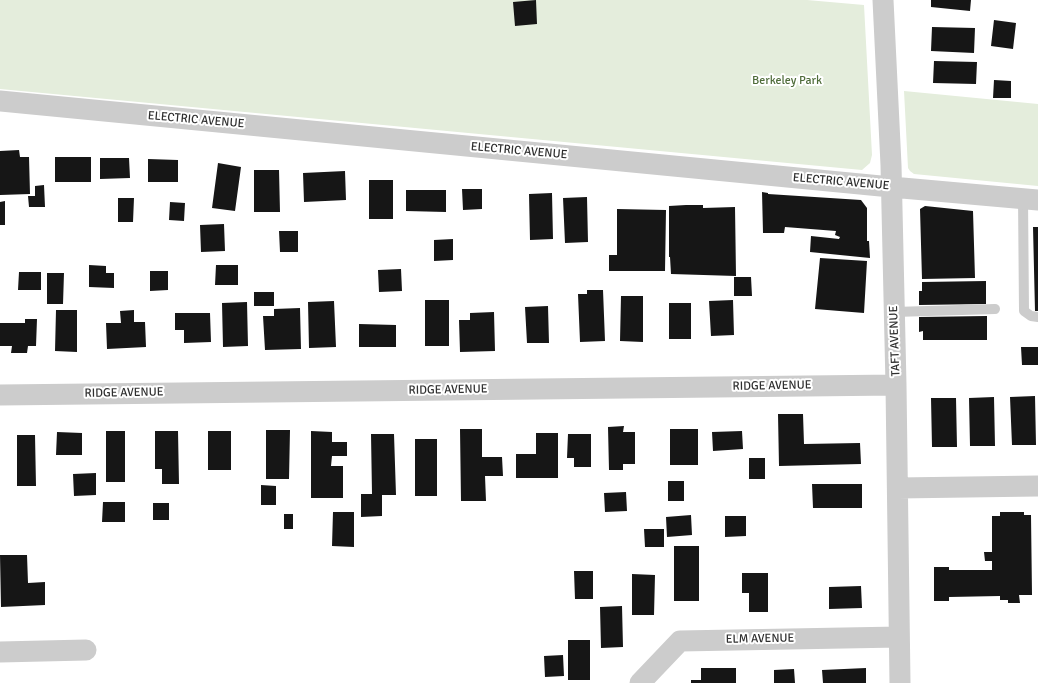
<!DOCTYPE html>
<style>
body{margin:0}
canvas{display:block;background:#fff}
</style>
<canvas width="1038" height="683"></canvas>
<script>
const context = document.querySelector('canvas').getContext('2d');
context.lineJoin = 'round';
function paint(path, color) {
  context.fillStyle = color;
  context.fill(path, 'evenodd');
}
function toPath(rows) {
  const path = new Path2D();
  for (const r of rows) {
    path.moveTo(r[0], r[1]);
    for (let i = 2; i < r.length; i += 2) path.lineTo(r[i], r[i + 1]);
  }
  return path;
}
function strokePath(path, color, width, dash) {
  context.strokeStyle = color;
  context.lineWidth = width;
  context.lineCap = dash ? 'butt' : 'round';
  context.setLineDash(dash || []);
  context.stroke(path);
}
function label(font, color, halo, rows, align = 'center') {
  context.font = font + ' Signika,sans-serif';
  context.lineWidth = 4;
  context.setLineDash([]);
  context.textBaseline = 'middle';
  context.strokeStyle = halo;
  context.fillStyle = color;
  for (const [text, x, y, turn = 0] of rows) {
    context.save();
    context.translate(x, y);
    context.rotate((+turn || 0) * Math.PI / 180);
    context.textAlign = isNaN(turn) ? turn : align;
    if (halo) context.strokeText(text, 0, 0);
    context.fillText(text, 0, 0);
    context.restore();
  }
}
paint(toPath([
 [0,0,807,0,864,5,872,155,870,163,862,170,0,89],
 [904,91,1038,104,1038,186,914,174,910,171,908,168]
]), '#e4eddc');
paint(toPath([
 [536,0,537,24,515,26,513,2],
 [931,0,971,0,970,11,931,7],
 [994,20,1016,23,1013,49,991,46],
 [932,27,975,28,974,53,931,51],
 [934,61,977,62,976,84,933,83],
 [994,80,1011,81,1011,98,993,98],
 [19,150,20,157,29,157,30,194,0,195,0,151],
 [55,157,91,157,91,182,55,182],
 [100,158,129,158,130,178,100,179],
 [148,159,178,160,178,182,148,182],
 [218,163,241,167,235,211,212,208],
 [254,170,279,170,280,212,254,212],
 [345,171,346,200,304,202,303,173],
 [369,180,393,180,393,219,369,219],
 [44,185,45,207,29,207,28,196,35,196,35,186],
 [462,189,482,189,482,209,463,210],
 [406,190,446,190,446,212,406,211],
 [762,192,768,193,768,194,861,200,867,208,867,241,869,241,870,258,810,252,811,236,839,239,840,237,835,235,836,231,785,227,784,233,763,233],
 [552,193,553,239,530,240,529,194],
 [587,197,588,242,565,243,563,198],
 [118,198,134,198,133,222,118,222],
 [5,201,5,225,0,225,0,202],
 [170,202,185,203,184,221,169,220],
 [686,205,703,205,703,208,735,207,736,276,671,274,670,257,669,257,669,206],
 [925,206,973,211,975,278,922,279,920,209],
 [617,209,666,210,665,271,609,271,609,255,617,255],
 [224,224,225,251,201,252,200,225],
 [1033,227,1038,227,1038,311,1035,311],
 [279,231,298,231,298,252,280,252],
 [453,239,453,260,434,261,434,240],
 [820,258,867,261,864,313,815,309],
 [89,265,106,266,106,273,114,273,114,288,89,287],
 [216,265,238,265,238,285,215,285],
 [401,269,402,291,379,292,378,270],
 [150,271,168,271,168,290,150,291],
 [19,272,41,272,41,290,18,290],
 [47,273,64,273,63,304,47,304],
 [734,277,751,277,752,296,734,296],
 [986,281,986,304,919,305,919,291,922,291,922,282],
 [587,290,603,290,605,341,580,342,578,294,587,294],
 [254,292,274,292,274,306,254,306],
 [621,296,643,296,643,342,620,341],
 [425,300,449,300,449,346,425,346],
 [733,300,734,335,711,336,709,301],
 [334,301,336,347,309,348,308,302],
 [247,302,248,346,223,347,222,303],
 [669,303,691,303,691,339,669,339],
 [548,306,549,343,527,343,525,307],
 [300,308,301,349,265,350,263,316,274,316,274,309],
 [56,310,77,310,77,352,55,351],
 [134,310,134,322,145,322,146,347,107,349,106,323,121,323,120,311],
 [494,312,495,351,460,352,459,320,470,320,470,313],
 [175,313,210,313,211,342,184,343,184,330,175,330],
 [987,316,987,340,923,340,923,331,919,332,919,317],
 [25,319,37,319,36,346,28,346,27,353,11,353,12,346,0,346,0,323,25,323],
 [359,324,396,325,396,347,359,347],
 [1021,347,1038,347,1038,365,1022,365],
 [1035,396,1036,445,1012,445,1010,397],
 [994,397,995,446,970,446,969,398],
 [931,398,956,398,957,447,932,447],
 [778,414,803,414,804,444,860,443,861,464,779,466],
 [624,426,623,432,635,432,635,464,623,464,623,470,609,470,608,427],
 [460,429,482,429,482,457,502,457,503,476,485,476,486,501,461,501],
 [670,429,698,429,698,465,670,465],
 [266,430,290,430,289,479,266,479],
 [106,431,125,431,125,482,106,482],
 [155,431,178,431,179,484,162,484,162,469,155,469],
 [208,431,231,431,231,470,208,470],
 [311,431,332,432,332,442,347,442,347,456,332,456,331,466,343,466,343,498,311,498],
 [742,431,743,449,713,451,712,432],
 [57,432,82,433,82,455,56,455],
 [536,433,558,433,558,478,516,478,516,454,536,454],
 [371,434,394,434,396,495,382,495,382,516,361,517,361,494,372,494],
 [568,434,591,434,591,467,574,467,574,458,567,458],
 [17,435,35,435,36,486,17,486],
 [415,439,437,439,437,496,415,496],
 [749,458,765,458,765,479,749,479],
 [96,473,96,495,74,496,73,474],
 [668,481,684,481,684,501,668,501],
 [812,484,862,484,862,508,813,508],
 [261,485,276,486,276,505,261,505],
 [626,492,627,511,605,512,604,493],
 [103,502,125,502,125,522,102,522],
 [153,503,169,503,169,520,153,520],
 [333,512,354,512,354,547,332,546],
 [1000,512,1024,512,1024,515,1031,515,1032,595,1019,595,1020,603,1008,603,1008,600,1000,600,1000,596,949,597,949,601,934,601,934,567,949,567,949,570,992,570,992,561,985,561,984,552,992,552,992,516,1000,516],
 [284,514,293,514,293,529,284,529],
 [691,515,692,535,667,537,666,517],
 [725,516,746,516,746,536,725,537],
 [644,529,664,529,664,547,645,547],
 [674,546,699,546,699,601,674,601],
 [0,555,27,555,28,583,45,582,45,605,1,607],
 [574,571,593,571,593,599,575,599],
 [742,573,768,573,768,612,749,612,749,593,742,593],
 [632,574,655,575,654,615,632,615],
 [861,586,862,608,829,609,829,587],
 [622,606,623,647,601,648,600,607],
 [568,640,590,640,590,680,568,680],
 [563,655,564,676,545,677,544,656],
 [701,668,736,668,736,683,691,683,691,680,701,680],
 [866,668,866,683,823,683,822,670],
 [794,669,795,683,774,683,774,670]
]), '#161616');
strokePath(toPath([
 [1023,198,1024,311,1031,316,1038,317],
 [894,312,995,309]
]), '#ccc', 10);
strokePath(toPath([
 [883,0,891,165,896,385,900,683],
 [0,101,891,187,1038,200],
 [0,395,896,385],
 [898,488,1038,486],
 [0,652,86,650],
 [640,683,680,641,899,637]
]), '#ccc', 21);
label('12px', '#4f6c3a', '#fff', [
 ["Berkeley Park",787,81]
]);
label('12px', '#2f2f2f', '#fff', [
 ["ELECTRIC AVENUE",196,120,5],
 ["ELECTRIC AVENUE",519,151,5],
 ["ELECTRIC AVENUE",841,182,5],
 ["TAFT AVENUE",895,341,-92],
 ["RIDGE AVENUE",772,386,-1],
 ["RIDGE AVENUE",448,390,-1],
 ["RIDGE AVENUE",124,393,-1],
 ["ELM AVENUE",760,639,-1]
]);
</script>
